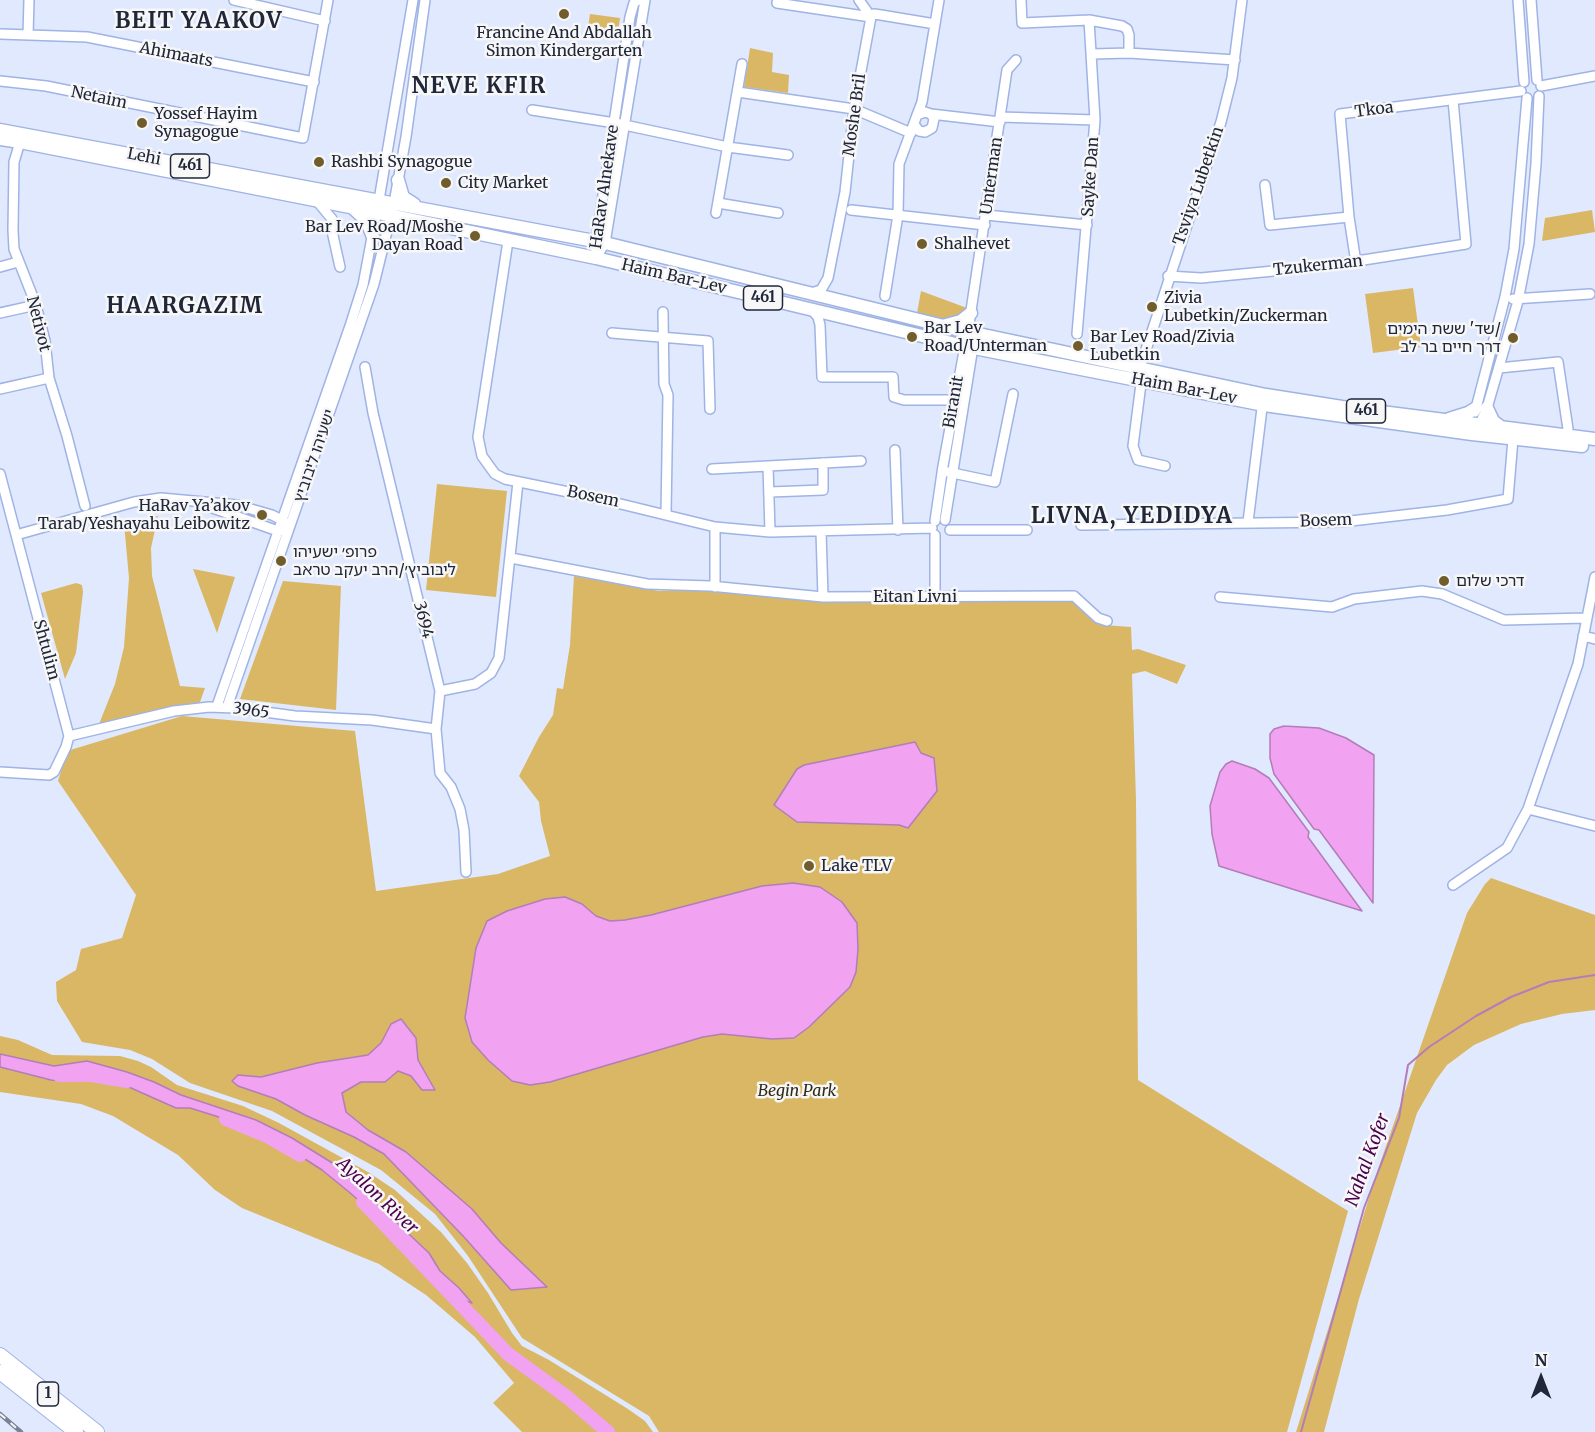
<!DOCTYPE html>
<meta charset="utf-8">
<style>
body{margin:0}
#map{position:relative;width:1595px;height:1432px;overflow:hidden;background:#e1e9fe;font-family:Merriweather,serif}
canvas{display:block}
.north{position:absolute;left:1511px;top:1348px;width:60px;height:60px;-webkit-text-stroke:4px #f7f7f7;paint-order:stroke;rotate:0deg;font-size:16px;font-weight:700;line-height:24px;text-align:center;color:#20273a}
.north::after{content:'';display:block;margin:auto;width:21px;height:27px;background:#20273a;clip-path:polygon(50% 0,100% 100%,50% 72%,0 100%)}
</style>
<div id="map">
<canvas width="1595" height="1432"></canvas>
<div class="north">N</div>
</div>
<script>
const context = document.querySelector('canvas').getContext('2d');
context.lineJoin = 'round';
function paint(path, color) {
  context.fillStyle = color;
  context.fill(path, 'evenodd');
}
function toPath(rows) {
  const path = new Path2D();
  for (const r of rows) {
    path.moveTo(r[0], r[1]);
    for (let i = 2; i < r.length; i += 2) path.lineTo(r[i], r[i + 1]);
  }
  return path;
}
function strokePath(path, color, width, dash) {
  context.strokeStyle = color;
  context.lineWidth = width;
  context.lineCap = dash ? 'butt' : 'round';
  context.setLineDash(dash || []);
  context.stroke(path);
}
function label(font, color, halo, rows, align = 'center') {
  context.font = font + ' Merriweather,"Noto Sans Hebrew",serif';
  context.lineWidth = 5;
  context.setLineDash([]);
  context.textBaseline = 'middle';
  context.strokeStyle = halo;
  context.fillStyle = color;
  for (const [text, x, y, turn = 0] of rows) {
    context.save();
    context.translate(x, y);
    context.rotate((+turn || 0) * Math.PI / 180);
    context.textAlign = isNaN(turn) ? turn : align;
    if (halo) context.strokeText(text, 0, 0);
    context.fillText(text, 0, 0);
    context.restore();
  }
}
paint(toPath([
 [590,14,620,18,617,38,587,34],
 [750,48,773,53,772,72,789,75,788,93,744,87],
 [1592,210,1595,232,1542,241,1545,218],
 [1413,288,1421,347,1373,353,1365,294],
 [921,291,967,308,961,315,943,320,917,313],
 [437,484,507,491,496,597,426,590],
 [158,516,151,548,152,576,180,686,205,688,200,702,99,724,115,684,124,647,129,578,124,523],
 [193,569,235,577,217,633],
 [574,576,659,591,714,589,822,600,1073,599,1086,614,1103,625,1131,627,1132,650,1138,649,1186,665,1177,684,1145,671,1132,674,1136,800,1138,1080,1348,1211,1287,1432,659,1432,649,1416,522,1338,468,1256,435,1214,381,1170,272,1111,190,1083,152,1059,130,1050,82,1042,57,1001,56,982,76,970,81,949,122,938,136,895,58,781,67,751,182,716,355,731,376,891,498,874,550,856,541,821,539,802,519,776,539,737,553,715,557,688,563,689,570,645],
 [283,581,341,586,336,710,240,699],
 [76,583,82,585,83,592,76,653,65,679,41,593],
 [1491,878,1595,915,1595,1010,1562,1014,1521,1024,1474,1045,1447,1065,1436,1080,1417,1113,1359,1299,1324,1432,1296,1432,1378,1169,1467,913,1485,884],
 [0,1036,18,1040,52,1055,120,1056,138,1061,151,1067,177,1085,243,1106,279,1123,368,1172,395,1190,441,1232,467,1263,488,1293,512,1333,522,1346,549,1360,628,1409,645,1421,653,1432,522,1432,493,1403,514,1383,475,1337,426,1295,379,1264,242,1208,215,1190,178,1155,113,1116,81,1104,0,1092]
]), '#d9b765');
const water = toPath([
 [1284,726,1319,728,1346,738,1374,755,1373,903,1319,830,1314,829,1274,774,1270,758,1270,734,1274,729,1284,726],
 [915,742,921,753,934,758,937,791,908,828,899,825,797,822,774,805,797,769,804,765,915,742],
 [1232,761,1255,769,1269,778,1309,832,1308,837,1362,911,1219,866,1212,834,1210,806,1220,772,1226,764,1232,761],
 [793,883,820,887,842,902,857,923,858,949,856,972,850,987,809,1027,794,1038,772,1039,722,1034,703,1037,550,1082,530,1085,512,1081,488,1060,472,1042,465,1018,476,948,487,921,507,911,545,899,565,897,582,904,596,916,610,921,625,920,651,915,762,886,793,883],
 [401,1019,416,1038,418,1060,435,1090,422,1090,411,1076,398,1071,385,1082,361,1082,342,1093,346,1112,368,1130,406,1152,472,1209,501,1243,547,1287,511,1290,464,1237,384,1154,354,1137,305,1115,276,1099,238,1086,232,1081,238,1075,261,1077,317,1063,368,1055,381,1043,391,1024,401,1019],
 [0,1054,54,1066,87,1061,127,1072,154,1082,181,1095,256,1120,292,1138,334,1164,356,1184,429,1253,440,1271,459,1288,472,1303,459,1299,423,1256,349,1192,322,1170,260,1130,190,1108,176,1108,95,1072,89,1071,62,1081,51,1080,0,1067,0,1054]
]);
paint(water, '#f1a2f0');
strokePath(water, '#b27db9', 1.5);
strokePath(toPath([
 [1301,1432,1364,1208,1399,1118,1408,1065,1429,1047,1476,1016,1511,997,1549,982,1595,975]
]), '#b27db9', 2);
strokePath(toPath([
 [59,1075,91,1075,127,1081],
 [226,1119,267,1136,300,1155],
 [363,1202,508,1354,567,1397,608,1432]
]), '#f1a2f0', 14);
const minor = toPath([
 [234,0,325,21],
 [778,0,777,3,871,17],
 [859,0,871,17],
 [1021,0,1022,23,1089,20,1122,26,1127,29,1129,35,1129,53],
 [1518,0,1524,82],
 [1531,0,1537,80],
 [0,34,87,37,314,82],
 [28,35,29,0],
 [1092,54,1129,53,1235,60],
 [0,81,46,86,303,138,328,0],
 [1541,86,1595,76],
 [738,92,854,109,911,133],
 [532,110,615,123,728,147,788,155],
 [931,114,1000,122],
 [917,115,922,102,939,0],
 [1001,117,1095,120],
 [20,142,14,162,13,230,14,249,36,305,45,341,49,378,67,436,85,506],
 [1265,185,1270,225,1349,217],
 [317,201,332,219,332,231,340,267],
 [718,203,778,213],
 [851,210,985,225],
 [716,213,742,64],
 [986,215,1087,225],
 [508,241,478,437,482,456,495,474,505,479,588,496,715,527,770,532,932,528],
 [595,248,630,17,634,3,638,0],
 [596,258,605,243,645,0],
 [1356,263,1349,217,1340,114,1521,91],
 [0,267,18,262],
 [1168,276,1201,278,1325,266,1466,244,1453,100],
 [811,293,821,290,828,278,845,192,854,109,871,17,874,14,881,15,935,24],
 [885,296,898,215,899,164,917,115,925,112,931,114,934,119,932,128,925,132,919,131,914,124],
 [1513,299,1590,294],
 [812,310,818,317,820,325,822,377,893,377,894,397,904,400,955,400],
 [663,312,664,384,668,395,666,514],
 [0,313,36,305],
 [612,333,708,341,710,409],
 [1077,334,1095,120,1089,20],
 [365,367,373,413,440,691,436,729,440,773,451,787,460,809,464,830,466,872],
 [1499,368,1558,362,1568,429],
 [1142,376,1133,446,1138,460,1165,466],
 [1136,380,1221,122,1232,78,1242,0],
 [0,389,49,378],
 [1475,412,1505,297,1514,249,1527,98],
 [1478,428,1487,408,1518,301,1529,244,1536,164,1539,96],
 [895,450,898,530],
 [768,466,770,532],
 [712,469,861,461],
 [948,472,995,482,1013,394],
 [0,474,69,736,66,747,54,772,49,775,0,772],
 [770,492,823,490,823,463],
 [204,505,278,531,284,530],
 [945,520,972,353,970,342],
 [935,521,943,466,969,324,1007,70,1016,60],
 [1248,522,1263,400],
 [1081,525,1342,522,1447,510,1508,499,1513,439],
 [715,527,715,587],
 [950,530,1027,530],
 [821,531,823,597],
 [16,535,134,502,161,498,237,505,272,515,282,520,286,524],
 [511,558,647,584,710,586,823,597,1074,596,1098,618,1107,621],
 [935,596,935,535],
 [1220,597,1332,607,1354,599,1422,591,1442,594,1504,620,1586,618],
 [1583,636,1595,639],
 [440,691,475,684,491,673,499,658,518,482],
 [217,706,350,326,363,285,379,200,413,0],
 [227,707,374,284,394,203,406,137,425,0],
 [69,736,174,711,209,707,235,708,295,716,372,720,436,729],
 [1528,809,1595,826],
 [1453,885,1507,848,1528,809,1578,664,1595,577]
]);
const major = toPath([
 [0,130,605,243,960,330,1266,395,1342,407,1595,439],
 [0,139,20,142,350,207,596,258,964,346,1264,405,1472,434,1582,446],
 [398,180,403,197,414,204],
 [354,209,366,220,373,237],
 [946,325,961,321,971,313],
 [1487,408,1493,421,1501,427],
 [1449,419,1468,413,1476,408]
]);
const highway = toPath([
 [0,1355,97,1432],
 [0,1372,76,1432]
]);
strokePath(minor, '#9fb3e4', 12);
strokePath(major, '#9fb3e4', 15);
strokePath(highway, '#9fb3e4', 16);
strokePath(minor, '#fff', 9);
strokePath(major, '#fff', 12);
strokePath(highway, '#fff', 14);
const rail = toPath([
 [0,1414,21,1432]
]);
strokePath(rail, '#7b8296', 4.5);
strokePath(rail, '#f7f7f7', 2, [7]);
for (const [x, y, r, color] of [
 [564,14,6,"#715d2c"],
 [142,123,6,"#715d2c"],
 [319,162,6,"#715d2c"],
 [446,183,6,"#715d2c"],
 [475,236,6,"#715d2c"],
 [922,244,6,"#715d2c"],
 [1152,307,6,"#715d2c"],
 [912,337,6,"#715d2c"],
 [1513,338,6,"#715d2c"],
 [1078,346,6,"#715d2c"],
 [262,515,6,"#715d2c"],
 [281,561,6,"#715d2c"],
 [1444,581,6,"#715d2c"],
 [809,866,6,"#715d2c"]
]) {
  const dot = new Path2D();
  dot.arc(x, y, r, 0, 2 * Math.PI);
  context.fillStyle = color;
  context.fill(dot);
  strokePath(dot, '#f7f7f7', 2);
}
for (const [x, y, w] of [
 [190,166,39],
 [763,298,39],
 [1366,411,39],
 [48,1394,21]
]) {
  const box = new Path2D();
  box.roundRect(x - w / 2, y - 12, w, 24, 4.5);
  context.fillStyle = '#f7f7f7';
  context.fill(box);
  strokePath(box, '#20273a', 1.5);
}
label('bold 15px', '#20273a', null, [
 ["461",190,166],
 ["461",763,298],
 ["461",1366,411],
 ["1",48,1394]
]);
label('16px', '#20273a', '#f7f7f7', [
 ["Francine And Abdallah",564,33,"center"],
 ["Simon Kindergarten",564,51,"center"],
 ["Yossef Hayim",154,114],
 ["Synagogue",154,132],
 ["Rashbi Synagogue",331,162],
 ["City Market",458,183],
 ["Bar Lev Road/Moshe",463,227,"right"],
 ["Dayan Road",463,245,"right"],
 ["Shalhevet",934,244],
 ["Zivia",1164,298],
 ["Lubetkin/Zuckerman",1164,316],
 ["Bar Lev",924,328],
 ["Road/Unterman",924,346],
 ["שד' ששת הימים/",1501,329,"right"],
 ["דרך חיים בר לב",1501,347,"right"],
 ["Bar Lev Road/Zivia",1090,337],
 ["Lubetkin",1090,355],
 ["HaRav Ya’akov",250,506,"right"],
 ["Tarab/Yeshayahu Leibowitz",250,524,"right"],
 ["פרופ׳ ישעיהו",293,552],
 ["ליבוביץ׳/הרב יעקב טראב",293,570],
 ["דרכי שלום",1456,581],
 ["Lake TLV",821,866]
], 'left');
label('16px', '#20273a', '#f7f7f7', [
 ["Ahimaats",176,55,11],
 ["Netaim",99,98,12],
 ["Tkoa",1374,110,-7],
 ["Moshe Bril",855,115,-82],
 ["Lehi",144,157,11],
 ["Unterman",992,176,-82],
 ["Sayke Dan",1091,177,-86],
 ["Tsviya Lubetkin",1199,186,-71],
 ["HaRav Alnekave",605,187,-82],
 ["Tzukerman",1318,266,-6],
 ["Haim Bar-Lev",674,277,13],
 ["Netivot",38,324,76],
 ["Haim Bar-Lev",1184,389,11],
 ["Biranit",954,402,-80],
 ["ישעיהו ליבוביץ",315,456,-71],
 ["Bosem",593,497,12],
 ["Bosem",1326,521,-2],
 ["Eitan Livni",915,597],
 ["3694",423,620,76],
 ["Shtulim",46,650,75],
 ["3965",251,711,8]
]);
label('italic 16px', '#322a18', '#f7f7f7', [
 ["Begin Park",797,1091]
]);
label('italic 18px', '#4b014d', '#f7f7f7', [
 ["Nahal Kofer",1368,1160,-70],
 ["Ayalon River",377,1196,43]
]);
context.letterSpacing = '1.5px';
label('bold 22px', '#20273a', '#f7f7f7', [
 ["BEIT YAAKOV",199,22],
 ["NEVE KFIR",479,87],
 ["HAARGAZIM",185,307],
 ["LIVNA, YEDIDYA",1132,517]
]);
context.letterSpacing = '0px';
</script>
